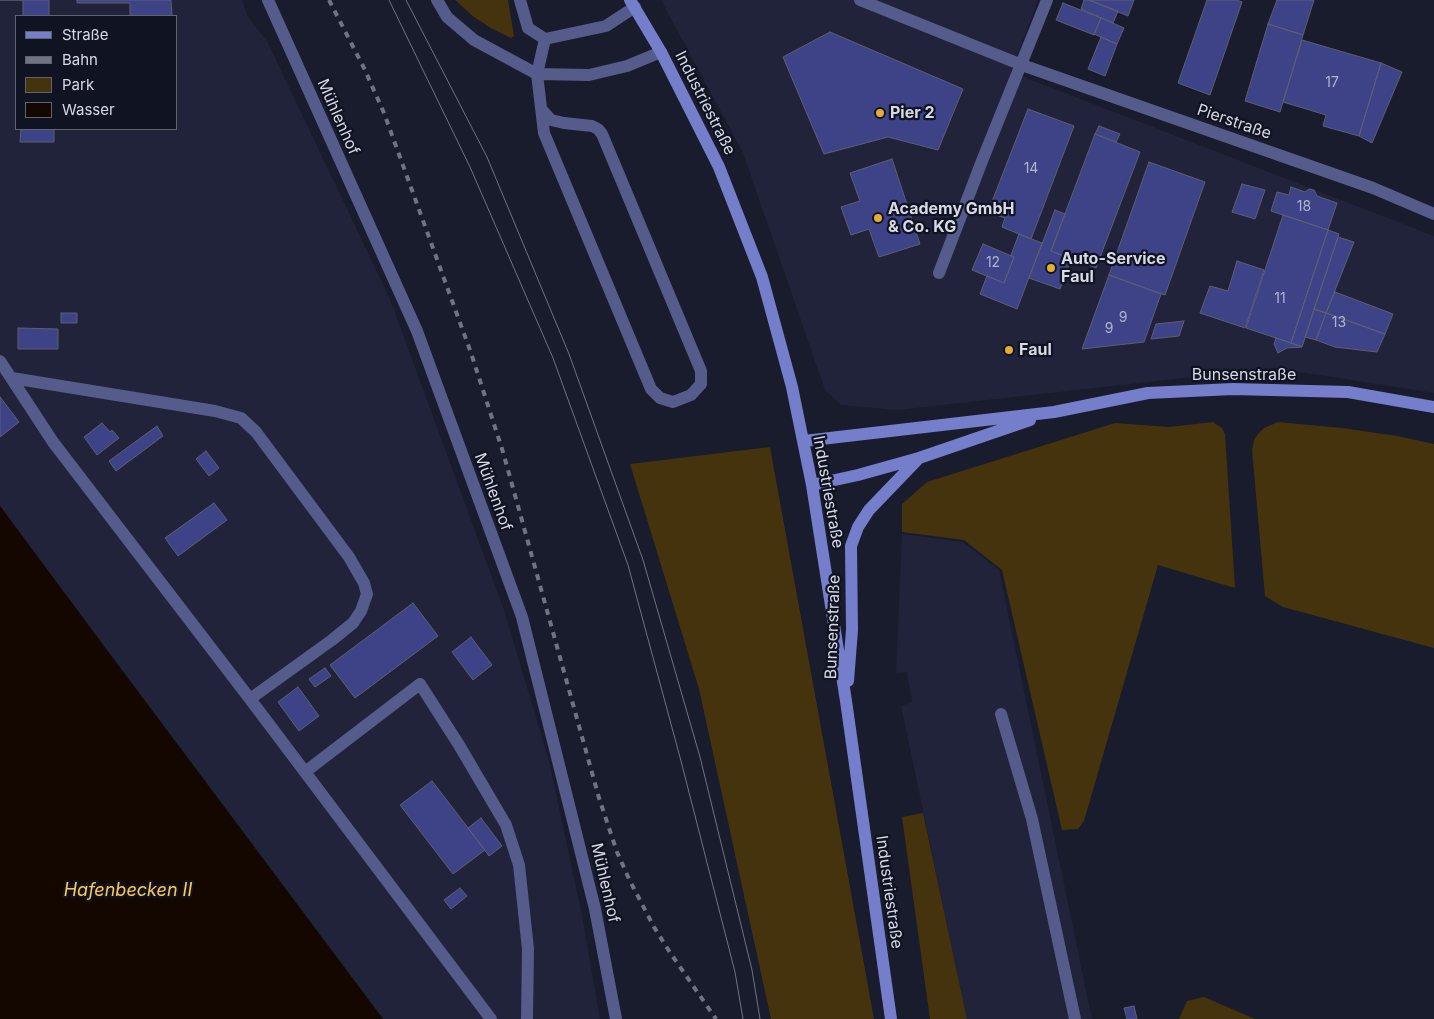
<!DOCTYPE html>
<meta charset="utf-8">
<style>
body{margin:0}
#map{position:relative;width:1434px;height:1019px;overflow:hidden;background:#191c2c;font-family:Inter,sans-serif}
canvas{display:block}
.legend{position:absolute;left:15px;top:15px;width:162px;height:115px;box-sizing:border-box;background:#101322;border:1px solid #606270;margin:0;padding:6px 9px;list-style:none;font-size:15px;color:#d7d9e5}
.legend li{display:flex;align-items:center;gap:10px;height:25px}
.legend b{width:25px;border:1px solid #606270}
</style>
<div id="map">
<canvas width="1434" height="1019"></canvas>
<ul class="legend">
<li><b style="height:6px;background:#747ecb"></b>Straße</li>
<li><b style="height:6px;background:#707381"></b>Bahn</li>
<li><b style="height:14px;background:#45330d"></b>Park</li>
<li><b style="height:14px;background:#130700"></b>Wasser</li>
</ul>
</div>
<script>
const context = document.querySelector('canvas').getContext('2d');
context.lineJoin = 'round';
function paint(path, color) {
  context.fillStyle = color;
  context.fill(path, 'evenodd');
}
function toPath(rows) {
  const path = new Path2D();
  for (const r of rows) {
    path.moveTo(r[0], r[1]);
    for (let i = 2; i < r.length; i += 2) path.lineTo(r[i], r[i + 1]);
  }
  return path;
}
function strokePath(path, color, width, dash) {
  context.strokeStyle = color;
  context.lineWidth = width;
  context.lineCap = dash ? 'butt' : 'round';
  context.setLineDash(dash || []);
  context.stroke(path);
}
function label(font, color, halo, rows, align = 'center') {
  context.font = font + ' Inter,sans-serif';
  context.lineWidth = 4.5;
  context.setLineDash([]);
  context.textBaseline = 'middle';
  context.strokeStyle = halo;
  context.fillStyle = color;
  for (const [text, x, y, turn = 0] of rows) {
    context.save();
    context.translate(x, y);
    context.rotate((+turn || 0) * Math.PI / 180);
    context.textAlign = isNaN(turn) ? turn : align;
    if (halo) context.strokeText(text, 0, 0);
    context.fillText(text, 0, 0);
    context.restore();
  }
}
paint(toPath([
 [0,0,242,0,248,17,267,41,390,299,504,610,549,761,582,915,600,1019,383,1019,0,506],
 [16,16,176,16,176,129,16,129],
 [661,0,1038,0,1011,72,1434,236,1434,393,1274,368,898,410,841,405,825,390,743,153],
 [902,534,963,542,999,570,1092,1019,967,1019,901,706,912,702,907,672,896,673]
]), '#20233a');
paint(toPath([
 [455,0,508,0,514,36,511,38,491,28,474,17],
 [1213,422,1222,428,1225,434,1235,588,1158,565,1084,821,1078,829,1062,830,1002,570,964,540,902,532,902,504,927,482,1115,423,1169,427],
 [1278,422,1342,428,1397,436,1434,444,1434,648,1283,607,1265,596,1252,450,1254,440,1258,434,1264,428],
 [770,447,874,1019,771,1019,699,689,630,464],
 [923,813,967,1019,930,1019,902,817],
 [1204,997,1255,1019,1179,1019,1187,1001]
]), '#45330d');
paint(toPath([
 [0,506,100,641,383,1019,0,1019]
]), '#130700');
const building = toPath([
 [0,0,49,0,49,16,23,16,23,0,0,0],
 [77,0,171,0,172,16,130,16,130,3,77,3,77,0],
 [1084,0,1089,0,1118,11,1113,23,1081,9,1084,0],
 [1089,0,1134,0,1128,16,1089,0],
 [1207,0,1237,0,1242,2,1210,95,1178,83,1207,0],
 [1277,0,1314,0,1303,35,1268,24,1277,0],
 [1063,3,1101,18,1094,35,1056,20,1063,3],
 [1101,18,1124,28,1117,44,1094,34,1101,18],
 [1268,24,1303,35,1280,112,1245,101,1268,24],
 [830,32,963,89,938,150,888,137,824,154,783,57,830,32],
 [1101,37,1117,44,1105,76,1088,69,1101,37],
 [1302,40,1381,63,1359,136,1323,126,1326,115,1283,102,1302,40],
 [1381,63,1402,72,1372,143,1359,136,1381,63],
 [1028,109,1074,126,1031,239,1002,227,1005,218,988,212,1028,109],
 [1099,126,1120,134,1116,142,1095,134,1099,126],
 [21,129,54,129,54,142,20,142,21,129],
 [1095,134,1140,152,1096,268,1051,251,1095,134],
 [892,159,920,244,879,257,869,229,851,235,841,207,860,201,850,173,892,159],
 [1149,162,1205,182,1165,295,1109,275,1149,162],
 [1242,184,1265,190,1255,219,1232,212,1242,184],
 [1291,187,1305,192,1309,189,1314,190,1317,196,1337,203,1328,230,1271,211,1277,192,1289,195,1291,187],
 [1055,210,1065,214,1051,251,1071,259,1060,289,1029,278,1055,210],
 [1283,215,1328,230,1291,343,1246,328,1283,215],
 [1328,230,1339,234,1302,347,1291,343,1328,230],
 [1019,234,1042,243,1017,309,980,294,987,276,1004,283,1014,257,1011,255,1019,234],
 [1338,237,1354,242,1326,313,1314,309,1338,237],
 [983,244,1014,257,1004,283,972,270,983,244],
 [1237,261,1264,270,1245,328,1200,313,1210,286,1228,291,1237,261],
 [1109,275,1161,294,1144,342,1082,349,1109,275],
 [1335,292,1393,314,1385,334,1326,313,1335,292],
 [1314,309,1326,313,1316,340,1305,337,1314,309],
 [61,313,77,313,77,323,61,323,61,313],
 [1326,313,1385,334,1377,352,1335,347,1316,340,1326,313],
 [1184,321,1179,336,1151,339,1156,324,1184,321],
 [18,328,58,329,58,349,18,349,18,328],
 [1276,338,1291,343,1302,347,1287,348,1278,353,1274,344,1276,338],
 [0,397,19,422,0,437,0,397],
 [102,423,110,432,112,430,119,438,97,455,84,437,102,423],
 [157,426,163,436,116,471,109,461,157,426],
 [206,451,219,468,209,476,196,459,206,451],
 [214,503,227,520,178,556,165,538,214,503],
 [413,603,438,636,355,698,330,665,413,603],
 [471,637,492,665,473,680,452,652,471,637],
 [325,668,331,676,315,687,309,679,325,668],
 [298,687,319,716,299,731,278,702,298,687],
 [432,781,485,850,453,874,400,805,432,781],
 [481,818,502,846,489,856,468,828,481,818],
 [460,888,467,896,451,909,444,900,460,888],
 [1134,1006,1137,1019,1127,1019,1124,1008,1134,1006]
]);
paint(building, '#3d4386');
strokePath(building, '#5c5f73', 1);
strokePath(toPath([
 [437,0,447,17,474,40,537,74,589,75,627,66,661,52],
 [520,0,528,28,545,39,606,26,635,7],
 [542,110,551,120,564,123,592,126,598,129,602,134,701,371,701,384,691,395,673,402,660,398,651,389,544,133,537,74,545,39],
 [939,273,982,161,1047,0],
 [0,361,53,442,250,699,491,1019],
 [12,378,215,411,241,418,256,432,349,557,364,583,367,594,361,611,353,623,332,640,250,699],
 [1001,714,1032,819,1075,1019],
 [305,772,420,684,459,745,506,825,519,865,528,949,527,1019]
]), '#555b8b', 12);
strokePath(toPath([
 [268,0,417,331,522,617,595,909,616,1019],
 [860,0,1022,65,1373,188,1434,214]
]), '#555b8b', 12);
strokePath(toPath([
 [630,0,661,52,719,167,762,277,792,387,812,485,846,701,891,1019],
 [804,441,1054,412,1148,393,1233,389,1348,392,1434,407],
 [812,485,858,475,919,458,1030,420],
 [848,681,852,630,851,546,858,527,869,510,919,458]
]), '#747ecb', 12);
strokePath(toPath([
 [389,0,470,167,553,358,628,565,681,761,735,972,743,1019],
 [406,0,487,157,569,354,643,560,700,757,752,970,760,1019]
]), '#707381', 1);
strokePath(toPath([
 [329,0,364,68,384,113,471,353,503,452,599,798,617,852,629,879,654,927,669,951,716,1019]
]), '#707381', 4, [6, 6]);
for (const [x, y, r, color] of [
 [880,113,5,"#e4ae35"],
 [878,218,5,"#e4ae35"],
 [1051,268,5,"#e4ae35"],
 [1009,350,5,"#e4ae35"]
]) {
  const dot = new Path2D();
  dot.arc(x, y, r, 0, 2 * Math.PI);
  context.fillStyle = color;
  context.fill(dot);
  strokePath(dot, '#101322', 2);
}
label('14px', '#b0b4cd', null, [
 ["17",1332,83],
 ["14",1031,169],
 ["18",1304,207],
 ["12",993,263],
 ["11",1280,299],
 ["9",1123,318],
 ["13",1339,323],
 ["9",1109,329]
]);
label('16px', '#d7d9e5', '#101322', [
 ["Industriestraße",705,103,63],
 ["Mühlenhof",338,117,66],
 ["Pierstraße",1234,122,19],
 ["Bunsenstraße",1244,375],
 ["Mühlenhof",493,492,70],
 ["Industriestraße",828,492,80],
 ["Bunsenstraße",833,627,-88],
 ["Mühlenhof",605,883,77],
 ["Industriestraße",889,892,82]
]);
label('bold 16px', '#d7d9e5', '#101322', [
 ["Pier 2",890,113],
 ["Academy GmbH",888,209],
 ["& Co. KG",888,227],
 ["Auto-Service",1061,259],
 ["Faul",1061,277],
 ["Faul",1019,350]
], 'left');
label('italic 18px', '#fec858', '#101322', [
 ["Hafenbecken II",128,891]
]);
</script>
